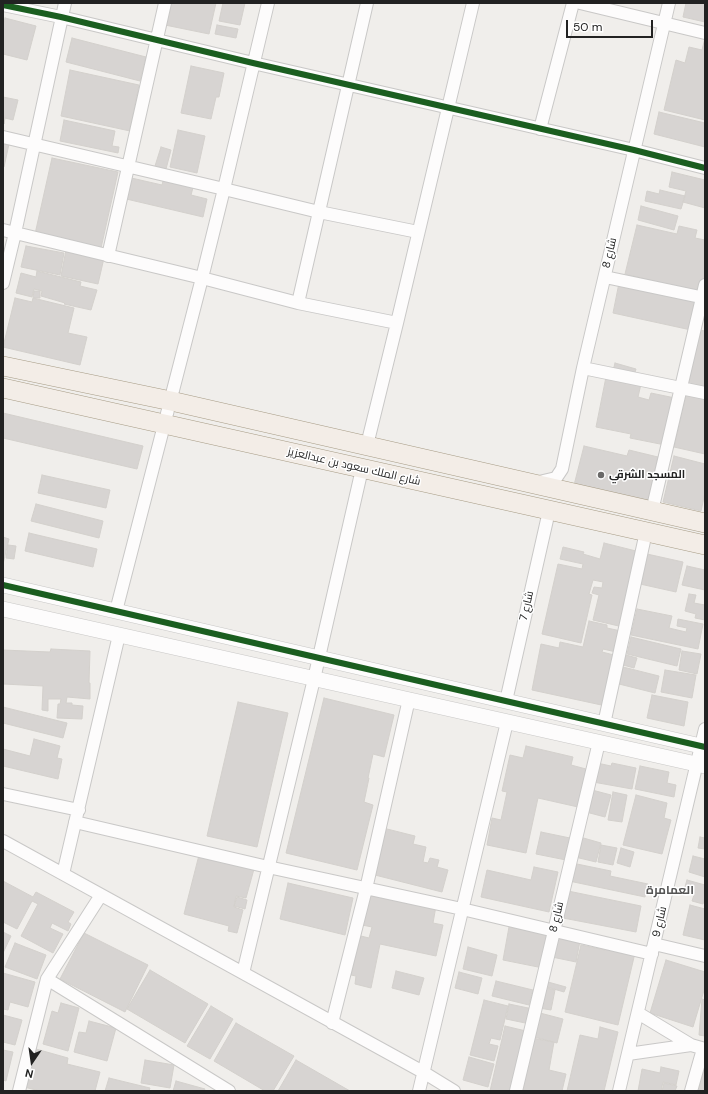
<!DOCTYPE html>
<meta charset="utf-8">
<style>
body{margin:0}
#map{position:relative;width:708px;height:1094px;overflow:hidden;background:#f0eeeb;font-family:"DM Sans",sans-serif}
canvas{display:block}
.frame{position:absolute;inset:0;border:4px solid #222;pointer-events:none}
.north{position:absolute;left:12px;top:1042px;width:40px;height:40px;-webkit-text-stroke:3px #fff;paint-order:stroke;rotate:193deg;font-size:11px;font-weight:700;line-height:16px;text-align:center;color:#222}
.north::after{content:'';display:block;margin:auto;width:14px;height:18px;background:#222;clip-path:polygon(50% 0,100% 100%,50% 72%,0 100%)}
.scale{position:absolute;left:566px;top:20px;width:87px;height:18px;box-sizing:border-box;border:2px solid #222;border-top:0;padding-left:5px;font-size:12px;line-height:14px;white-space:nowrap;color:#222;-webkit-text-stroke:3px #fff;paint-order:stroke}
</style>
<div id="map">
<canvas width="708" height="1094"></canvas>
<div class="frame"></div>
<div class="north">N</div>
<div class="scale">50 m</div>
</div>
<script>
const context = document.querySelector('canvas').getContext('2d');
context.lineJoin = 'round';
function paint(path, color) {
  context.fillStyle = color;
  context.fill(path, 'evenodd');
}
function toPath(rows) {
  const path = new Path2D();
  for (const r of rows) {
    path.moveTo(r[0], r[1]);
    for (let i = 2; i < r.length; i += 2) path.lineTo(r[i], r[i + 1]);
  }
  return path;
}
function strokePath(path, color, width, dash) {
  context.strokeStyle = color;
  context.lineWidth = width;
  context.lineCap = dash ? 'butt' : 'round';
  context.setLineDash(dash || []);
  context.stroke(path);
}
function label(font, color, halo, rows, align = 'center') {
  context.font = font + ' "DM Sans",Cairo,sans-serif';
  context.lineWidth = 3;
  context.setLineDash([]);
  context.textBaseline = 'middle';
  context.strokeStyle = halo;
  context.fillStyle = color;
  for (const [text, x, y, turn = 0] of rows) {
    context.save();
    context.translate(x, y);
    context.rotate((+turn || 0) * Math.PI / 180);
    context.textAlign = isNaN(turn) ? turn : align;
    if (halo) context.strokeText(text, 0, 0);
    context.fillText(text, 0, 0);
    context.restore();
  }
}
const building = toPath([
 [169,3,216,3,209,34,165,25,169,3],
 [223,3,245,3,240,25,219,21,223,3],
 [686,3,705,3,705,22,683,17,686,3],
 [5,18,36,26,27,60,3,54,3,25,5,18],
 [217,25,238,29,236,38,215,34,217,25],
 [72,38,146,57,140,81,66,62,72,38],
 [705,38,705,120,664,110,676,60,685,63,689,47,702,50,705,38],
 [191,66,224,73,219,97,216,97,211,119,181,113,191,66],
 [70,70,139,85,130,131,61,116,70,70],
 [3,97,18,100,13,120,5,118,4,124,3,97],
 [659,112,705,123,705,147,654,134,659,112],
 [64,120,115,131,112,146,119,147,118,153,60,141,64,120],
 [178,130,205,136,197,173,170,167,178,130],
 [3,143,9,144,4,167,3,167,3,143],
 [161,147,171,150,166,169,155,166,161,147],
 [52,158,118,172,101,248,35,234,52,158],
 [672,172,705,180,705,208,683,202,686,191,669,187,672,172],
 [127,177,162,185,164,177,194,184,191,195,207,199,203,217,122,198,127,177],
 [660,190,685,196,681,209,645,201,647,191,659,194,660,190],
 [641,206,678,216,674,230,638,220,641,206],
 [637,225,677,234,679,226,697,230,695,238,705,240,705,281,702,293,625,274,637,225],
 [26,246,64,253,60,275,21,267,26,246],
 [66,250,104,258,98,284,61,276,66,250],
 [37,271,81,282,80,286,97,290,91,310,64,304,65,303,41,296,42,291,34,289,32,297,16,293,21,273,36,277,37,271],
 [619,283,698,300,691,330,613,313,619,283],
 [34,291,40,291,40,298,33,298,34,291],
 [15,298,32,302,33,298,74,308,68,333,87,337,80,365,3,347,15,298],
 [699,330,705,331,705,391,685,387,699,330],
 [615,363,636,369,634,376,613,371,615,363],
 [606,377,641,384,638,397,649,400,651,393,675,398,665,445,630,438,631,434,596,427,606,377],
 [686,395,705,399,705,454,674,447,686,395],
 [3,413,143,446,137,469,3,438,3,413],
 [584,446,627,456,629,450,658,457,647,506,573,489,584,446],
 [674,456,705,464,705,493,701,511,663,502,674,456],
 [42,475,110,490,106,508,38,493,42,475],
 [36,504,103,521,99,538,31,521,36,504],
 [29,533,97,549,93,567,25,551,29,533],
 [3,537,9,539,3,564,3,537],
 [604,543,640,552,623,627,593,620,599,595,592,593,594,587,602,588,603,582,593,580,589,594,592,595,581,643,542,634,558,564,582,569,583,564,560,559,563,547,584,552,583,554,600,559,604,543],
 [8,545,16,546,14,559,6,558,8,545],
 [647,554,683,562,676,592,640,584,647,554],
 [687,566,705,570,705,590,682,585,687,566],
 [689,594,696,595,694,603,705,605,705,620,695,618,696,614,685,611,689,594],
 [637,609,672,616,669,628,686,632,687,628,677,626,678,619,703,624,698,649,631,635,637,609],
 [589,621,607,625,607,628,621,631,616,652,603,649,602,652,618,656,606,706,532,690,541,644,559,648,560,642,583,647,589,621],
 [631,637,681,649,677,666,627,654,631,637],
 [51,649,90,651,89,683,90,683,90,699,67,697,66,703,72,703,72,705,83,706,82,719,57,718,58,704,60,704,61,699,48,699,48,711,42,710,43,686,3,684,3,650,50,652,51,649],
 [682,651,701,654,697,674,679,670,682,651],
 [626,655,637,658,634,668,623,665,626,655],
 [623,667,659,676,655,693,619,684,623,667],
 [665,670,696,675,692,698,661,692,665,670],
 [652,695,688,702,684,726,647,718,652,695],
 [324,698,394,715,384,757,373,754,368,778,369,778,364,802,373,805,357,870,286,853,324,698],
 [238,702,288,713,257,847,207,836,238,702],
 [3,707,67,723,63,738,3,723,3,707],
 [34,739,60,746,57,758,62,759,58,779,3,766,3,749,30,756,34,739],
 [526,746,573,757,571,765,586,769,578,807,538,798,526,853,487,845,492,818,501,820,507,792,502,791,510,755,523,758,526,746],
 [597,763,611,766,612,763,636,768,632,789,593,782,597,763],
 [640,766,669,772,667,783,676,785,674,797,635,789,640,766],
 [592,790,611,795,605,817,586,812,592,790],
 [613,792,627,795,622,822,608,820,613,792],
 [636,795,667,803,664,818,671,820,662,854,623,845,636,795],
 [379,827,415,836,413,844,426,847,423,862,428,863,430,858,439,860,437,867,448,870,442,892,367,873,379,827],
 [541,832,570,838,566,860,536,854,541,832],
 [580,837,601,843,596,862,575,857,580,837],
 [700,837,705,838,705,849,698,848,700,837],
 [601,845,617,848,613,865,598,862,601,845],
 [621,848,634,852,630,867,617,863,621,848],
 [199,855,254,869,246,898,236,896,234,907,243,910,237,933,228,931,229,926,184,914,199,855],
 [693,856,705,859,705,877,689,872,693,856],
 [572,863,611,871,610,876,648,884,645,897,569,881,572,863],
 [534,867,558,872,549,912,481,897,487,870,531,880,534,867],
 [687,880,705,885,705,897,703,904,692,901,695,892,684,890,687,880],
 [3,881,33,897,36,892,74,912,68,922,71,924,68,931,52,923,50,928,63,934,53,953,21,936,38,904,32,901,17,929,3,922,3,881],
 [288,883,353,898,345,935,280,919,288,883],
 [568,891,641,906,636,932,563,918,568,891],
 [370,892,436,906,433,923,443,925,436,956,380,944,371,988,355,984,356,976,351,975,358,941,360,941,361,936,369,938,372,927,362,925,370,892],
 [237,897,247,900,245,909,234,906,237,897],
 [690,905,705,909,705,940,683,935,690,905],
 [509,927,532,931,550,932,543,968,503,960,509,927],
 [3,932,11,936,3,953,3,932],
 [84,933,148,965,125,1012,60,979,84,933],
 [557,936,580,941,576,962,552,957,557,936],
 [15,943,46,955,37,979,5,967,15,943],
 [581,945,605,950,606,946,635,953,618,1025,565,1012,581,945],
 [468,947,497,955,492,976,463,969,468,947],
 [666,960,705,972,705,987,693,1027,650,1013,666,960],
 [150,970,208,1004,185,1043,127,1009,150,970],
 [396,971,424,978,419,995,392,988,396,971],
 [459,972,482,978,478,994,455,988,459,972],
 [3,973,35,982,28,1007,10,1002,8,1010,3,1009,3,973],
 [496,981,533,990,529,1005,492,996,496,981],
 [548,982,566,987,564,992,547,987,548,982],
 [543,987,555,990,551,1010,539,1008,543,987],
 [702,999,705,1000,705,1036,699,1035,702,999],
 [484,1000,508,1006,500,1040,491,1038,489,1044,498,1046,494,1061,470,1055,484,1000],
 [61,1003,79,1008,68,1051,43,1044,52,1011,58,1013,61,1003],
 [509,1004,533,1009,530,1024,506,1019,509,1004],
 [211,1006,233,1019,210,1059,187,1046,211,1006],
 [540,1013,563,1019,557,1043,534,1037,540,1013],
 [3,1015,22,1020,15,1045,3,1042,3,1015],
 [89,1021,116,1028,107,1061,74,1052,79,1032,86,1033,89,1021],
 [236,1023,294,1056,273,1091,265,1091,214,1061,236,1023],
 [505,1026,526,1031,512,1091,490,1091,505,1026],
 [600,1027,618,1032,604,1091,567,1091,580,1035,598,1039,600,1027],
 [532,1038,554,1042,549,1070,566,1074,562,1091,521,1091,532,1038],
 [36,1049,68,1058,67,1064,100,1072,95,1091,40,1091,24,1087,31,1058,34,1058,36,1049],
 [3,1050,13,1052,6,1081,3,1080,3,1050],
 [469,1057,494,1064,488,1087,463,1080,469,1057],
 [145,1060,174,1065,170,1088,141,1083,145,1060],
 [296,1060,350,1091,278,1091,296,1060],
 [661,1067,679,1071,676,1085,663,1082,661,1091,638,1091,642,1069,660,1073,661,1067],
 [703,1072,705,1073,705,1091,698,1090,703,1072],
 [109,1078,150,1088,149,1091,105,1091,109,1078],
 [176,1081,205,1089,204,1091,173,1091,176,1081],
 [664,1083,677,1086,675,1091,662,1091,664,1083]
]);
paint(building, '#d7d4d2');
strokePath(building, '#d3d0cc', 1);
const minor = toPath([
 [580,3,705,33],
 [3,5,61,17,253,63,634,150,705,168],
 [540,129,573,3],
 [3,137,224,189,319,212,418,232],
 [3,230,202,278,298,303,397,323],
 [108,256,165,3],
 [605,277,705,298],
 [3,283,15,233,65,3],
 [298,303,367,3],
 [583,368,705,393],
 [367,445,397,323,473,3],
 [539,482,556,478,562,469,583,368,669,3],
 [652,511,705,285],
 [116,611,202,278,224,189,268,3],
 [506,701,549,511],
 [604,724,646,532],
 [3,794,79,810],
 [75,822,268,867,462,909,652,954],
 [3,841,423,1072,454,1091],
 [63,874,119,635],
 [654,944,705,956],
 [243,973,314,679,362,469],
 [47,979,229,1091],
 [638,1013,691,1045,705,1049],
 [332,1023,366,889,409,699],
 [628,1054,691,1045],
 [19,1091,47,979,101,895],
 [419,1091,507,722],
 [516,1091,599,742],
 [619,1091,705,729],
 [691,1091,703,1049]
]);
const tertiary = toPath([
 [3,585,705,747],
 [3,609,705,766]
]);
const primary = toPath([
 [3,366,171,401,705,523],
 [3,388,705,545]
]);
strokePath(minor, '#c9c8c7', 14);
strokePath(tertiary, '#c9c8c7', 16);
strokePath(primary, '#a79c86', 20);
strokePath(minor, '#fdfcfc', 12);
strokePath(tertiary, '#fdfcfc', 15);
strokePath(primary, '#f3ede7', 19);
strokePath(toPath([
 [3,5,61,17,253,63,634,150,705,168],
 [3,585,705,747]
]), '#1b5e20', 6);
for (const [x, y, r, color] of [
 [601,475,4,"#6a6968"]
]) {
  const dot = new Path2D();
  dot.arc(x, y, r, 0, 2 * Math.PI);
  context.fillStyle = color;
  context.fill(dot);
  strokePath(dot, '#fff', 1.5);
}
label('11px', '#222', '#fff', [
 ["شارع 8",610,253,-77],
 ["شارع الملك سعود بن عبدالعزيز",354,467,13],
 ["شارع 7",527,606,-77],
 ["شارع 8",557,917,-77],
 ["شارع 9",660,922,-77]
]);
label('bold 11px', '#222', '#fff', [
 ["المسجد الشرقي",609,475]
], 'left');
label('bold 12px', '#555', '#fff', [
 ["العمامرة",670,891]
]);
</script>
